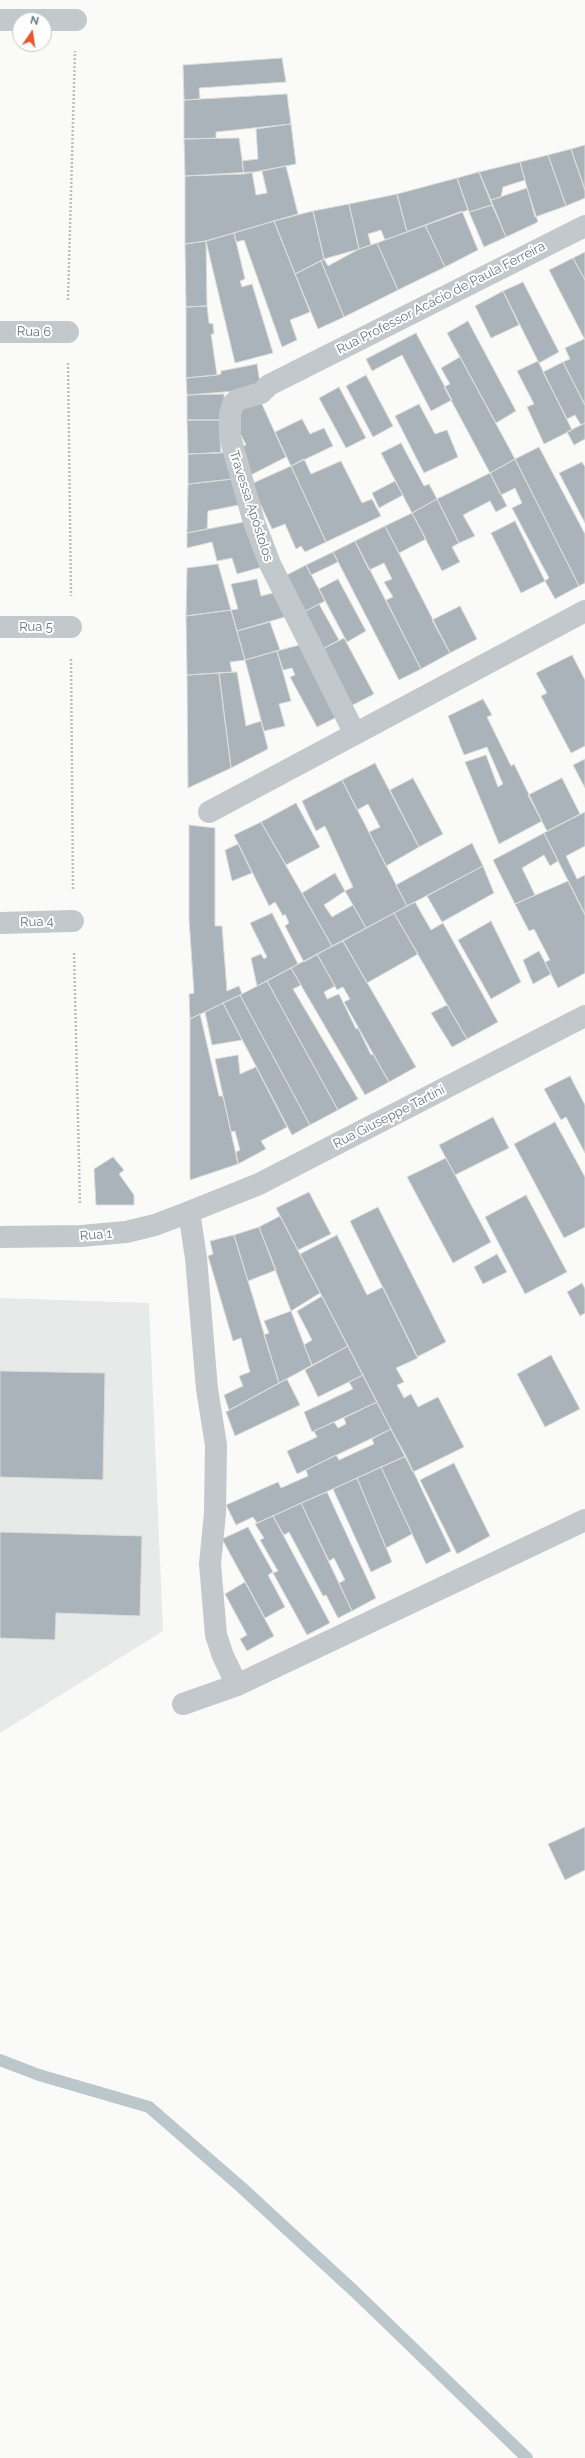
<!DOCTYPE html>
<meta charset="utf-8">
<style>
body{margin:0}
#map{position:relative;width:585px;height:2458px;overflow:hidden;background:#fafaf8;font-family:Raleway,sans-serif}
canvas{display:block}
.north{position:absolute;left:12px;top:12px;width:40px;height:40px;box-sizing:border-box;background:#fff;border:1px solid #c1c8cd;border-radius:50%;rotate:13deg;font-size:11px;font-weight:700;line-height:16px;text-align:center;color:#657683}
.north::after{content:'';display:block;margin:auto;width:14px;height:18px;background:#e4572e;clip-path:polygon(50% 0,100% 100%,50% 72%,0 100%)}
</style>
<div id="map">
<canvas width="585" height="2458"></canvas>
<div class="north">N</div>
</div>
<script>
const context = document.querySelector('canvas').getContext('2d');
context.lineJoin = 'round';
function paint(path, color) {
  context.fillStyle = color;
  context.fill(path, 'evenodd');
}
function toPath(rows) {
  const path = new Path2D();
  for (const r of rows) {
    path.moveTo(r[0], r[1]);
    for (let i = 2; i < r.length; i += 2) path.lineTo(r[i], r[i + 1]);
  }
  return path;
}
function strokePath(path, color, width, dash) {
  context.strokeStyle = color;
  context.lineWidth = width;
  context.lineCap = dash ? 'butt' : 'round';
  context.setLineDash(dash || []);
  context.stroke(path);
}
function label(font, color, halo, rows, align = 'center') {
  context.font = font + ' Raleway,sans-serif';
  context.lineWidth = 4;
  context.setLineDash([]);
  context.textBaseline = 'middle';
  context.strokeStyle = halo;
  context.fillStyle = color;
  for (const [text, x, y, turn = 0] of rows) {
    context.save();
    context.translate(x, y);
    context.rotate((+turn || 0) * Math.PI / 180);
    context.textAlign = isNaN(turn) ? turn : align;
    if (halo) context.strokeText(text, 0, 0);
    context.fillText(text, 0, 0);
    context.restore();
  }
}
paint(toPath([
 [0,1298,149,1303,163,1631,0,1733]
]), '#e8e9e9');
strokePath(toPath([
 [0,2060,39,2075,149,2107,241,2187,354,2291,527,2458]
]), '#bbc7cb', 12);
const building = toPath([
 [282,58,286,82,199,88,200,99,184,100,183,65,282,58],
 [287,94,291,124,216,132,216,138,184,139,184,100,287,94],
 [291,124,296,164,244,174,242,161,258,159,256,129,291,124],
 [239,138,244,174,185,176,184,139,239,138],
 [585,145,585,190,571,149,585,145],
 [571,149,585,190,585,198,566,206,548,155,571,149],
 [548,155,566,206,535,217,520,162,548,155],
 [520,162,525,180,503,187,501,197,491,200,479,172,520,162],
 [286,166,298,214,206,241,185,244,185,176,252,172,256,195,267,193,262,171,286,166],
 [479,172,492,205,469,212,457,178,479,172],
 [457,178,468,210,407,232,397,194,457,178],
 [527,188,538,222,506,237,491,200,527,188],
 [397,194,407,232,385,240,381,230,368,234,371,245,359,249,349,204,397,194],
 [349,204,359,249,324,259,313,211,349,204],
 [492,205,506,237,484,247,469,212,492,205],
 [313,211,324,259,295,274,274,221,313,211],
 [462,211,478,250,445,267,425,225,462,211],
 [274,221,310,312,290,320,297,340,282,347,244,240,236,242,234,233,274,221],
 [425,225,445,267,398,290,377,243,425,225],
 [234,233,245,279,240,281,242,287,252,284,273,353,235,363,206,241,234,233],
 [206,241,207,306,186,307,185,244,206,241],
 [377,243,398,290,344,317,321,261,324,259,328,266,359,249,377,243],
 [585,252,585,280,573,258,585,252],
 [573,258,585,280,585,340,549,270,573,258],
 [321,261,344,317,318,329,295,274,321,261],
 [523,282,559,352,539,363,503,291,523,282],
 [503,291,519,325,491,338,475,306,503,291],
 [207,306,209,323,213,324,214,334,211,334,217,375,186,378,186,307,207,306],
 [468,321,516,411,496,423,447,333,468,321],
 [416,333,452,400,431,411,402,355,372,371,366,359,416,333],
 [584,339,585,340,585,405,563,362,570,359,565,348,584,339],
 [460,357,515,459,490,473,444,387,450,384,441,368,460,357],
 [538,361,572,430,544,444,527,407,534,404,517,371,538,361],
 [563,362,585,405,585,423,581,425,575,415,567,419,543,372,563,362],
 [257,364,261,389,187,395,186,378,217,375,221,374,221,371,257,364],
 [366,375,393,426,373,437,346,386,366,375],
 [339,387,366,438,346,448,319,398,339,387],
 [224,394,225,420,187,420,187,395,224,394],
 [260,400,286,457,247,477,236,448,246,445,236,425,235,409,260,400],
 [419,404,435,434,447,430,458,457,424,473,395,416,419,404],
 [302,419,310,434,324,428,333,446,291,466,275,432,302,419],
 [187,420,219,420,221,453,188,454,187,420],
 [585,423,585,439,574,445,567,432,585,423],
 [401,443,424,486,429,484,437,499,412,513,381,453,401,443],
 [539,447,585,534,585,583,579,586,515,459,539,447],
 [231,452,233,479,188,484,188,454,231,452],
 [304,459,311,474,341,461,362,503,372,499,381,516,326,542,291,466,304,459],
 [515,459,579,586,555,599,545,581,549,578,512,508,522,503,515,488,501,495,490,473,515,459],
 [582,462,585,467,585,523,559,473,582,462],
 [291,466,326,542,305,552,301,546,296,549,285,524,272,529,251,484,291,466],
 [490,473,507,506,496,512,490,501,463,515,475,536,459,543,437,499,490,473],
 [233,479,239,505,208,511,207,529,187,533,188,484,233,479],
 [395,481,403,495,379,508,372,493,395,481],
 [437,499,459,543,452,547,460,562,442,571,412,513,437,499],
 [412,513,426,539,399,553,385,526,412,513],
 [249,521,262,567,237,574,232,558,217,561,212,542,187,548,187,533,249,521],
 [515,521,545,581,521,593,491,533,515,521],
 [385,526,450,653,421,669,386,600,393,597,384,582,392,579,384,563,369,570,355,541,385,526],
 [355,541,421,669,399,680,333,552,355,541],
 [333,552,338,562,311,575,306,565,333,552],
 [218,564,231,610,186,616,187,568,218,564],
 [306,565,325,601,300,614,281,578,306,565],
 [257,579,261,596,277,592,288,616,237,631,231,610,238,609,231,584,257,579],
 [338,579,366,631,347,642,319,589,338,579],
 [319,604,339,640,319,651,300,614,319,604],
 [460,606,477,639,450,653,432,620,460,606],
 [231,610,245,660,230,662,232,672,187,675,186,616,231,610],
 [270,622,280,650,245,660,237,631,270,622],
 [344,638,374,694,349,707,319,651,344,638],
 [303,644,341,715,317,727,290,677,295,675,292,668,283,670,277,651,303,644],
 [277,651,291,701,279,704,285,726,264,731,245,660,277,651],
 [572,655,585,680,585,746,571,753,541,696,547,693,536,673,572,655],
 [237,672,246,726,261,721,268,749,231,768,219,673,237,672],
 [219,673,231,768,188,788,187,675,219,673],
 [483,699,492,715,487,717,511,766,514,764,542,821,499,844,465,762,486,755,498,787,503,784,487,747,464,755,448,716,483,699],
 [585,759,585,788,573,765,585,759],
 [375,763,419,847,386,866,369,832,380,827,368,804,357,810,342,780,375,763],
 [413,778,443,834,419,847,390,790,413,778],
 [562,778,580,814,547,831,528,795,562,778],
 [342,780,407,906,366,928,345,891,353,887,325,826,316,831,302,801,342,780],
 [296,803,320,847,286,865,261,822,296,803],
 [585,812,585,846,566,856,577,879,585,875,585,914,544,833,585,812],
 [261,822,332,946,304,962,285,926,289,923,285,914,283,916,275,902,269,906,234,835,261,822],
 [189,825,215,828,215,926,222,926,227,991,239,986,242,994,190,1019,189,994,194,993,189,919,189,825],
 [544,833,558,861,550,866,544,855,522,868,535,895,515,904,493,860,544,833],
 [472,843,483,866,407,906,396,885,472,843],
 [238,844,252,873,232,881,225,850,238,844],
 [483,866,494,893,442,922,427,896,483,866],
 [335,873,345,891,324,905,332,917,353,905,366,928,332,946,302,893,335,873],
 [568,881,585,915,585,973,558,988,545,962,550,960,534,929,529,931,515,904,568,881],
 [415,902,431,930,443,923,498,1022,467,1039,394,913,415,902],
 [272,913,298,964,257,986,251,958,261,954,264,959,267,957,250,923,272,913],
 [394,913,418,954,367,983,343,941,394,913],
 [491,921,521,982,491,999,458,940,491,921],
 [343,941,416,1067,389,1082,344,1002,350,999,343,987,337,990,317,954,343,941],
 [539,951,551,974,533,984,523,960,539,951],
 [317,954,335,986,324,992,327,999,339,994,356,1029,358,1028,371,1055,373,1054,389,1082,365,1095,291,968,317,954],
 [291,968,301,985,293,989,358,1099,338,1110,267,981,291,968],
 [267,981,338,1110,310,1125,240,995,267,981],
 [240,995,310,1125,292,1135,223,1003,240,995],
 [223,1003,242,1040,212,1045,205,1012,223,1003],
 [447,1005,467,1039,452,1047,431,1013,447,1005],
 [200,1014,219,1096,223,1096,238,1164,190,1180,190,1019,200,1014],
 [238,1055,240,1074,256,1067,287,1127,261,1141,266,1149,238,1164,236,1152,240,1150,235,1131,231,1132,215,1059,238,1055],
 [570,1076,585,1105,585,1153,566,1117,561,1120,544,1089,570,1076],
 [493,1117,509,1148,455,1175,439,1145,493,1117],
 [555,1122,585,1177,585,1227,564,1238,514,1144,555,1122],
 [113,1157,124,1170,119,1174,134,1195,134,1205,96,1205,94,1169,113,1157],
 [446,1158,491,1242,453,1263,407,1177,446,1158],
 [309,1192,331,1234,298,1250,276,1208,309,1192],
 [526,1195,567,1272,525,1294,485,1217,526,1195],
 [378,1207,446,1342,417,1357,350,1221,378,1207],
 [280,1216,320,1293,291,1311,259,1227,280,1216],
 [259,1227,276,1270,248,1281,234,1235,259,1227],
 [234,1235,279,1383,229,1410,224,1395,243,1386,239,1376,250,1372,241,1338,233,1341,208,1256,213,1254,210,1241,234,1235],
 [337,1235,367,1295,383,1287,418,1358,396,1368,404,1382,397,1385,404,1398,411,1394,418,1407,438,1397,464,1447,413,1472,300,1254,337,1235],
 [497,1254,507,1272,483,1284,474,1267,497,1254],
 [582,1283,585,1289,585,1313,580,1316,567,1292,582,1283],
 [322,1296,348,1346,312,1365,304,1345,312,1340,297,1311,322,1296],
 [291,1311,312,1365,279,1383,264,1335,269,1333,264,1321,291,1311],
 [348,1346,363,1375,318,1397,305,1370,348,1346],
 [551,1355,580,1409,545,1427,517,1374,551,1355],
 [0,1371,105,1373,103,1480,0,1477,0,1371],
 [363,1375,377,1402,312,1432,304,1412,353,1389,349,1382,363,1375],
 [287,1379,300,1405,235,1436,226,1412,287,1379],
 [377,1402,391,1429,297,1474,287,1451,317,1437,314,1431,334,1422,338,1428,346,1424,344,1418,377,1402],
 [391,1429,406,1456,257,1523,253,1517,236,1525,226,1505,278,1482,281,1488,308,1476,306,1470,336,1455,339,1460,374,1444,372,1439,391,1429],
 [406,1456,451,1551,426,1564,381,1467,406,1456],
 [454,1463,490,1536,457,1554,420,1480,454,1463],
 [381,1467,412,1534,386,1548,357,1478,381,1467],
 [357,1478,392,1562,371,1572,333,1489,357,1478],
 [327,1492,376,1598,352,1611,339,1583,345,1580,334,1558,329,1561,301,1503,327,1492],
 [301,1503,352,1611,338,1618,326,1595,323,1596,289,1532,284,1535,273,1516,301,1503],
 [273,1516,330,1623,307,1635,273,1573,278,1571,260,1540,264,1538,255,1524,273,1516],
 [248,1527,273,1572,268,1575,285,1607,265,1618,222,1539,248,1527],
 [0,1532,142,1536,140,1616,56,1613,55,1640,0,1638,0,1532],
 [245,1582,274,1636,247,1651,240,1639,247,1635,225,1594,245,1582],
 [585,1827,585,1870,565,1880,548,1844,585,1827]
]);
paint(building, '#aab3b9');
strokePath(building, '#dcdcda', 1);
strokePath(toPath([
 [68,300,75,51],
 [68,363,71,596],
 [71,659,73,890],
 [74,953,80,1204]
]), '#bbbfc2', 2.5, [2, 2]);
strokePath(toPath([
 [297,371,269,385,261,393,237,400,233,404,230,414,230,437,254,522,270,564,355,734],
 [189,1212,196,1258,207,1389,216,1445,215,1513,210,1564,216,1635,223,1656,237,1685]
]), '#c3c8cc', 22);
strokePath(toPath([
 [0,20,76,20],
 [0,332,68,332],
 [297,371,585,226],
 [0,627,71,627],
 [209,812,585,611],
 [0,923,73,921],
 [0,1237,81,1236,126,1232,155,1225,189,1212,259,1184,585,1016],
 [183,1704,237,1685,585,1520]
]), '#c3c8cc', 22);
label('13px', '#657683', '#fff', [
 ["Rua Professor Acácio de Paula Ferreira",441,298,-27],
 ["Rua 6",34,332,1],
 ["Travessa Apóstolos",251,506,72],
 ["Rua 5",36,627],
 ["Rua 4",37,922,-2],
 ["Rua Giuseppe Tartini",389,1117,-27],
 ["Rua 1",96,1235,-5]
]);
</script>
